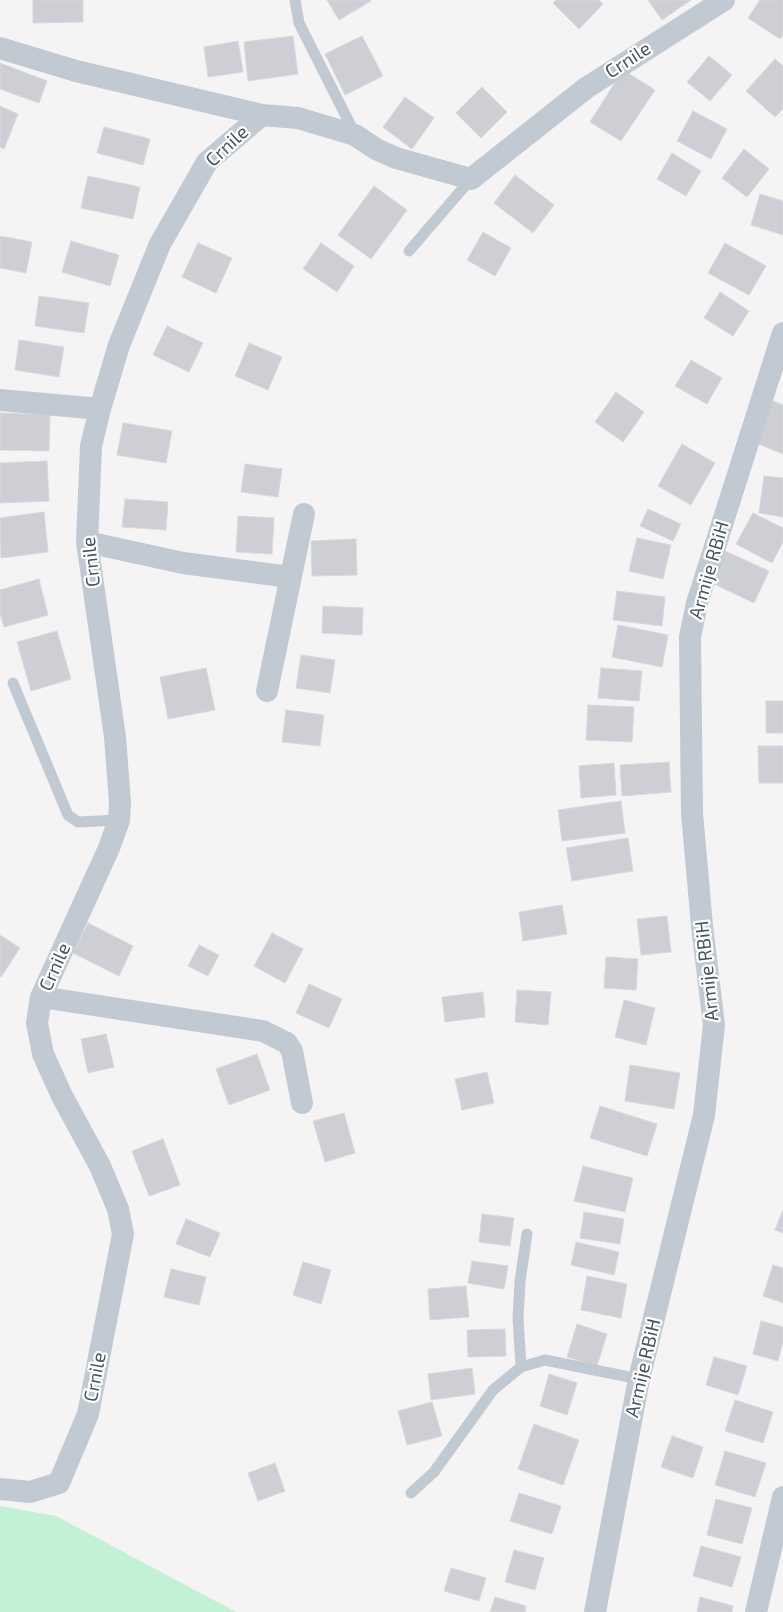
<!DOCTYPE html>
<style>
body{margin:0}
canvas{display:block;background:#f5f3f3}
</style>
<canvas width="783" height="1612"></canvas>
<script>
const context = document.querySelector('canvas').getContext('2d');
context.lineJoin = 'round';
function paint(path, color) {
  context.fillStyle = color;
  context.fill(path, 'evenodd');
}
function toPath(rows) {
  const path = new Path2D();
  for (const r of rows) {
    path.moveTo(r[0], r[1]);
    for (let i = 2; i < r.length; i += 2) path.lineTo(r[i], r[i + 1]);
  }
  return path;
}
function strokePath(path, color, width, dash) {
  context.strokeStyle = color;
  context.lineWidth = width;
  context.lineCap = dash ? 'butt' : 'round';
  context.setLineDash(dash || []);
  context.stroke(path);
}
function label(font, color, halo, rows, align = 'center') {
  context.font = font + ' "Exo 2",sans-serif';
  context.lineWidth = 4.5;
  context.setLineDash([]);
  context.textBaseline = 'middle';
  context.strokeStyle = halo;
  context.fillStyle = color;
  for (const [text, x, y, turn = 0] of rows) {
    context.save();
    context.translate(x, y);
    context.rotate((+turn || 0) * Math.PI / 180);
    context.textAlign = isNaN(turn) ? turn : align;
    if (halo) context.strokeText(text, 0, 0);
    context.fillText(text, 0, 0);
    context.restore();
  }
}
paint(toPath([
 [0,1506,56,1516,236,1612,0,1612]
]), '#c3f1d5');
const building = toPath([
 [33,0,83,0,83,22,33,23,33,0],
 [327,0,370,0,371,1,339,20,327,0],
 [556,0,599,0,603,4,579,29,553,3,556,0],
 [648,0,691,0,662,20,648,0],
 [760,0,783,0,783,35,780,39,748,18,760,0],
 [293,36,298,74,248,81,244,42,293,36],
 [362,36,383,76,345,95,325,54,362,36],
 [238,41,243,72,208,77,204,47,238,41],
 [709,56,732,75,710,101,687,82,709,56],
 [775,59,783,66,783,109,775,117,746,91,775,59],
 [0,63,47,81,39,103,0,89,0,63],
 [623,70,655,90,621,141,590,122,623,70],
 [482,87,507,112,481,138,456,113,482,87],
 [405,97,434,118,412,149,383,127,405,97],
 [0,106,18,114,4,149,0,147,0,106],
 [693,111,727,129,711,159,677,141,693,111],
 [104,127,150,139,143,165,97,153,104,127],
 [744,149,769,169,747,197,722,178,744,149],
 [672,153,701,171,686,196,657,179,672,153],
 [515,175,554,205,533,233,494,203,515,175],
 [88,176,140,187,133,219,81,208,88,176],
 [374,186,407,210,371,259,338,235,374,186],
 [760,194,783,201,783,235,751,225,760,194],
 [483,232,511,248,495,276,467,260,483,232],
 [0,236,32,242,26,273,0,268,0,236],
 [71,241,119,255,110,286,62,272,71,241],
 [198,243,232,258,216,293,182,277,198,243],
 [321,243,354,266,337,292,303,269,321,243],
 [725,243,766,266,749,295,708,273,725,243],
 [720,292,749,311,733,336,704,318,720,292],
 [39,296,89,303,84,333,35,326,39,296],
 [167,326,203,343,189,372,153,355,167,326],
 [19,340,64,347,59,377,15,370,19,340],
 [249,343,282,357,268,390,235,376,249,343],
 [691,360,722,378,707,404,675,386,691,360],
 [616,392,644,412,623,442,595,422,616,392],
 [773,401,783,405,783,454,756,443,773,401],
 [0,413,50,415,49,451,0,450,0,413],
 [123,423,172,431,166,463,117,455,123,423],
 [682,444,715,463,691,505,658,486,682,444],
 [47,461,49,501,0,503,0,463,47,461],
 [245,464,282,469,278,497,241,492,245,464],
 [764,476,783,478,783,517,759,513,764,476],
 [125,499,168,502,166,530,122,527,125,499],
 [648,509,681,524,673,541,640,526,648,509],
 [44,512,48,552,1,558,0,518,44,512],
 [753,513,783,528,783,542,772,563,736,544,753,513],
 [238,516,274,518,272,554,236,552,238,516],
 [637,538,671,545,663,579,629,571,637,538],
 [356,539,357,575,312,576,311,541,356,539],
 [725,551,769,571,754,603,710,582,725,551],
 [39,579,48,615,4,627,0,614,0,590,39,579],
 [617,591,665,597,662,626,613,620,617,591],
 [323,606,363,608,362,635,322,633,323,606],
 [618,625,668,635,662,667,612,657,618,625],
 [57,631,71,679,31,691,17,642,57,631],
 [301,655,335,660,330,693,296,688,301,655],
 [206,668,215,710,168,719,160,677,206,668],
 [601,668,642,671,639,701,598,698,601,668],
 [766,701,783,701,783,733,766,733,766,701],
 [588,705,634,707,632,742,586,740,588,705],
 [286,710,324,715,320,746,282,742,286,710],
 [758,746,783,746,783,783,759,783,758,746],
 [669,762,671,792,622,796,620,765,669,762],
 [614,763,616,795,581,798,579,766,614,763],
 [621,801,625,833,562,841,558,810,621,801],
 [628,838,633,871,572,881,566,848,628,838],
 [562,905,567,934,523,941,519,912,562,905],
 [667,916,671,952,641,955,637,919,667,916],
 [88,923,133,946,119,976,73,953,88,923],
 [272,933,303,949,285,983,254,966,272,933],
 [0,935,20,948,1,977,0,976,0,935],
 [199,945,219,955,208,976,188,966,199,945],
 [606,957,638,959,636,990,604,988,606,957],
 [309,984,342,999,329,1028,296,1013,309,984],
 [517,990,551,992,548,1025,515,1022,517,990],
 [483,992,485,1017,445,1022,442,997,483,992],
 [624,1000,655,1008,646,1045,615,1037,624,1000],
 [106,1034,114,1067,88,1073,81,1039,106,1034],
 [257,1054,270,1090,229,1105,216,1069,257,1054],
 [630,1065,680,1073,674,1109,625,1101,630,1065],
 [487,1072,494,1103,462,1110,455,1079,487,1072],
 [600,1106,657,1124,647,1156,590,1138,600,1106],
 [344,1113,355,1153,325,1162,313,1121,344,1113],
 [163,1139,180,1185,149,1196,132,1151,163,1139],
 [583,1166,633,1178,625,1212,574,1201,583,1166],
 [783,1210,783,1233,775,1230,783,1210],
 [584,1212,624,1219,620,1244,580,1238,584,1212],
 [482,1214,514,1218,510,1246,479,1242,482,1214],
 [186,1219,220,1233,210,1257,176,1244,186,1219],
 [576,1242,619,1252,614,1275,571,1265,576,1242],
 [472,1261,508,1266,504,1289,468,1283,472,1261],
 [303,1262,331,1270,321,1304,293,1295,303,1262],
 [773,1265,783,1268,783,1303,763,1296,773,1265],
 [171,1269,206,1277,199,1305,164,1297,171,1269],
 [587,1276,627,1284,621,1318,581,1310,587,1276],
 [466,1286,469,1317,430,1320,428,1289,466,1286],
 [761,1321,783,1327,783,1342,778,1361,753,1354,761,1321],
 [577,1324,607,1334,597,1366,567,1357,577,1324],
 [505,1329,506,1356,468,1357,467,1330,505,1329],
 [714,1357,747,1366,738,1395,706,1385,714,1357],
 [472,1368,475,1394,431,1400,428,1374,472,1368],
 [549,1374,577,1383,567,1415,540,1406,549,1374],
 [735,1400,773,1412,763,1443,725,1431,735,1400],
 [432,1402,442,1436,407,1445,398,1411,432,1402],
 [534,1424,579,1440,563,1485,518,1469,534,1424],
 [672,1436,703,1447,693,1478,661,1467,672,1436],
 [725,1451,766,1463,755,1497,715,1485,725,1451],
 [275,1463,285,1491,258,1501,248,1473,275,1463],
 [519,1493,561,1506,552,1534,510,1521,519,1493],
 [716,1499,752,1508,742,1544,707,1535,716,1499],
 [701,1546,741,1557,732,1587,693,1576,701,1546],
 [514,1550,544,1558,535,1590,505,1582,514,1550],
 [451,1568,486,1578,479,1601,444,1591,451,1568],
 [495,1597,526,1606,525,1612,490,1612,495,1597],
 [700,1597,733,1606,732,1612,697,1612,700,1597]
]);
paint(building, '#cdcfd5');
strokePath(building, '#d7d9de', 1);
strokePath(toPath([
 [295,0,299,23,355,134],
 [409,251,471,179],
 [13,683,68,815,78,822,119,820],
 [521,1367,518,1318,520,1281,527,1234],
 [411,1493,434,1472,493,1390,521,1367,545,1360,639,1379]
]), '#c1cad2', 11);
strokePath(toPath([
 [0,48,76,71,262,115],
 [0,400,100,409],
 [87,542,183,563,290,577],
 [267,691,304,514],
 [41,997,263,1031,287,1043,292,1051,302,1103],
 [0,1489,30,1492,59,1483,88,1414,123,1234,118,1209,100,1166,62,1096,43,1054,37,1023,41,997,109,848,119,820,120,803,115,737,87,542,91,446,100,409,119,345,160,244,207,162,262,115,298,118,355,135,376,149,396,158,471,179,586,88,724,0],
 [595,1612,639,1379,704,1115,714,1025,702,926,692,813,690,637,697,603,783,333],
 [756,1612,783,1497]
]), '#c1cad2', 22);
label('19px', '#4a5661', '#fff', [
 ["Crnile",628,60,-33],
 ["Crnile",227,146,-43],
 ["Crnile",91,562,-96],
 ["Armije RBiH",709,570,-74],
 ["Crnile",55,967,-66],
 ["Armije RBiH",707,971,-96],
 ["Armije RBiH",643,1368,-77],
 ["Crnile",95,1377,-79]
]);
</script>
